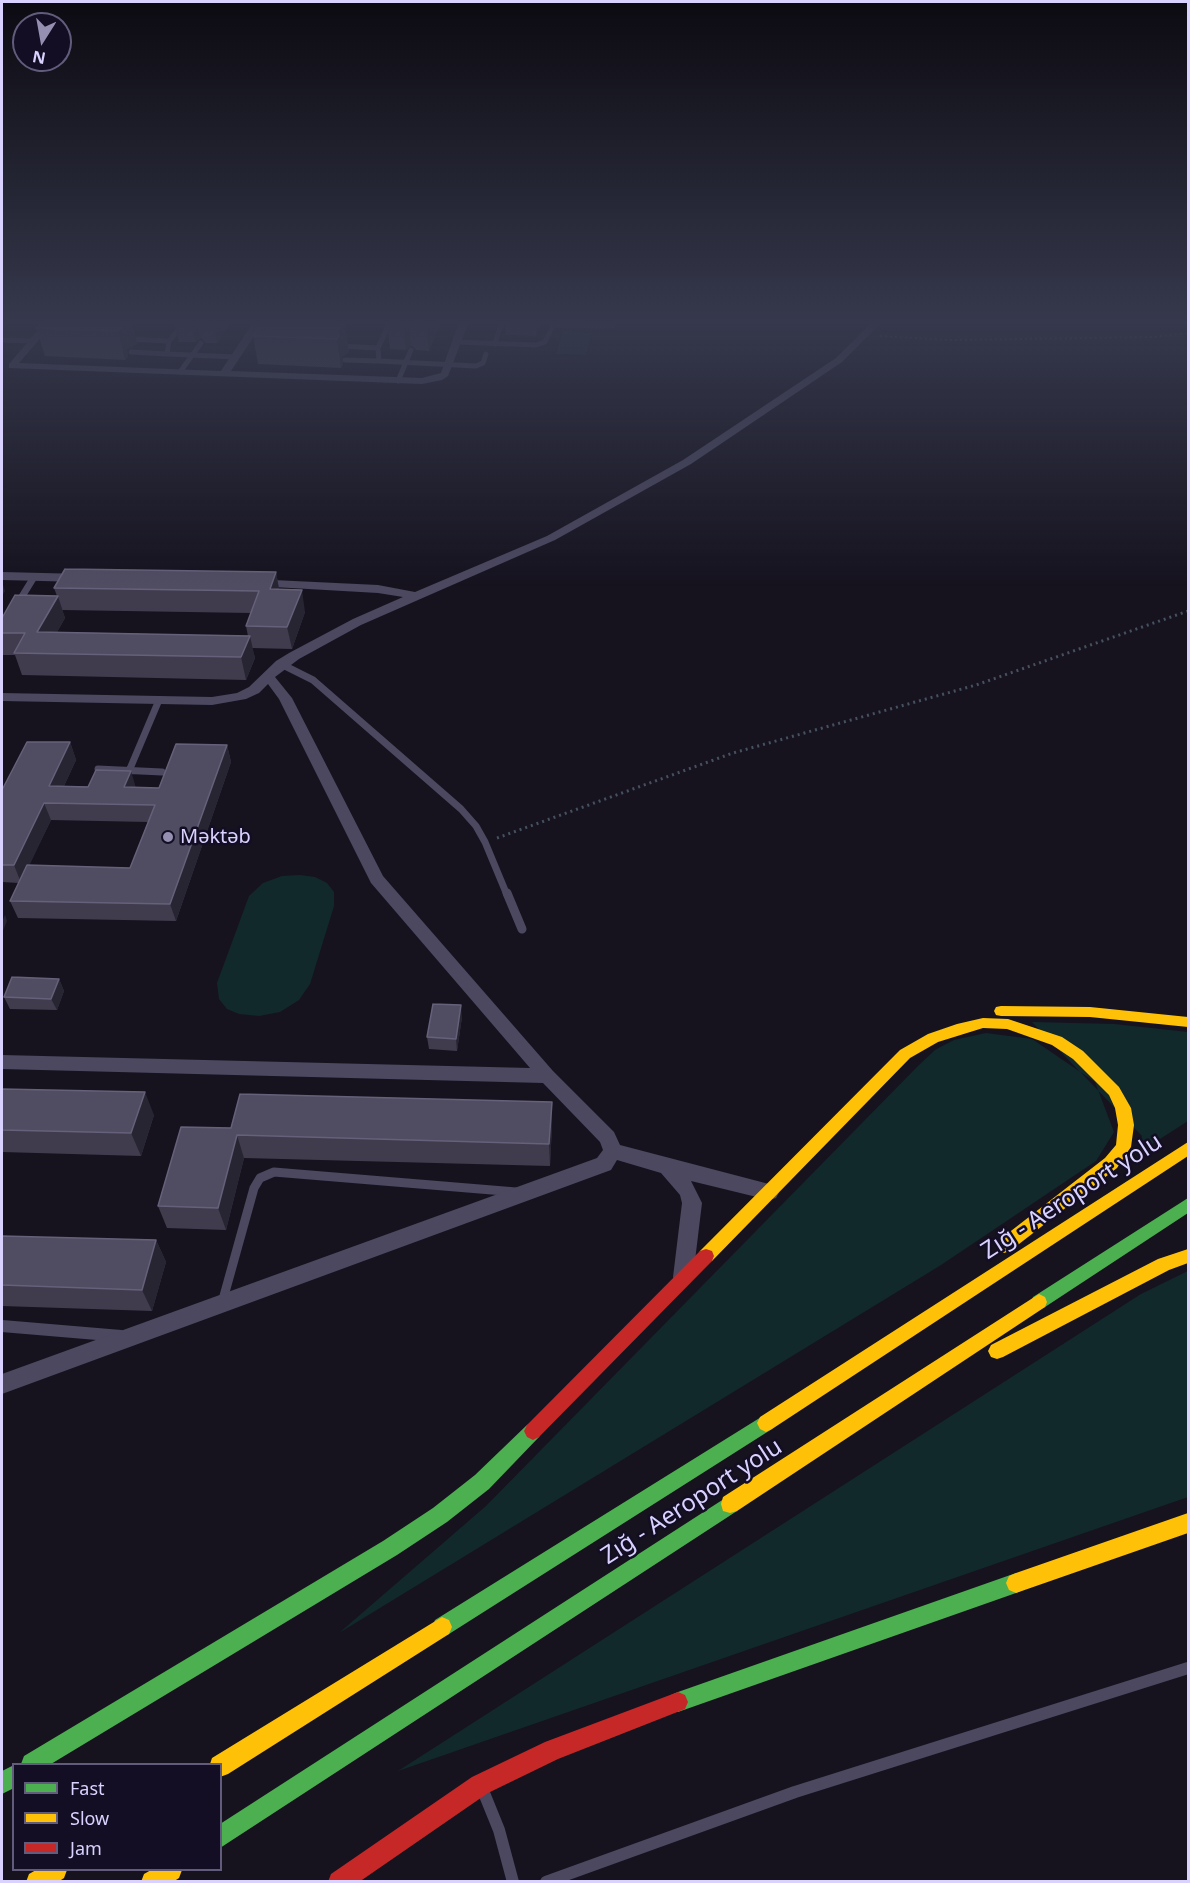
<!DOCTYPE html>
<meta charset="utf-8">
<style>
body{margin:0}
#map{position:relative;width:1190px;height:1883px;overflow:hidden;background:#16131f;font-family:"Noto Sans",sans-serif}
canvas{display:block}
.frame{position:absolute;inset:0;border:3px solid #d9d2ff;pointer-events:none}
.legend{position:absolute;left:12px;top:1763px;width:210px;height:108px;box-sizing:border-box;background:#130e24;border:2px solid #625c7c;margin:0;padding:8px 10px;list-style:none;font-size:18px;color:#d9d2ff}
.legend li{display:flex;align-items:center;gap:12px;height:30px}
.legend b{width:30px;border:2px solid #625c7c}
.north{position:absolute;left:12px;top:12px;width:60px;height:60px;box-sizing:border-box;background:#130e24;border:2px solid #625c7c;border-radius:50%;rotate:191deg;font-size:16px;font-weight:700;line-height:24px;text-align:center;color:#d9d2ff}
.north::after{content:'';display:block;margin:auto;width:21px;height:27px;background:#958fb1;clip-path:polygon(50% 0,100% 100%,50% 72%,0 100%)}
</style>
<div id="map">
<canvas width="1190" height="1883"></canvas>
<div class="frame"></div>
<ul class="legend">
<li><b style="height:8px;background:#4caf50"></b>Fast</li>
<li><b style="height:8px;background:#ffc107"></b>Slow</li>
<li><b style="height:8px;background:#c62828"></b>Jam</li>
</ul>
<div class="north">N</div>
</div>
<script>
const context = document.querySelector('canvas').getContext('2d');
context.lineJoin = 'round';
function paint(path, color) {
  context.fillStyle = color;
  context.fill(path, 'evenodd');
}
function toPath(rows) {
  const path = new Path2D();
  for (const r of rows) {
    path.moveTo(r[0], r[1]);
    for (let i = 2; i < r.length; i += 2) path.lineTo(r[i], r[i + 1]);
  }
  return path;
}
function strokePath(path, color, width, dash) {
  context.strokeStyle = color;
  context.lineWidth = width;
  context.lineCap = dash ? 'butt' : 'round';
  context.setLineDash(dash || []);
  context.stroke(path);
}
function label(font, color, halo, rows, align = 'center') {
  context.font = font + ' "Noto Sans",sans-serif';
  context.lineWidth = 5;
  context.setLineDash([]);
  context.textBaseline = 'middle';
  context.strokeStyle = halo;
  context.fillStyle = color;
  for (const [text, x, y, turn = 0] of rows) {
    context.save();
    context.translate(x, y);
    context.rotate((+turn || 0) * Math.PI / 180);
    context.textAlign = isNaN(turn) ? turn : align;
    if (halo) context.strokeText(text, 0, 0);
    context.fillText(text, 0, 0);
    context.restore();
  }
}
paint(toPath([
 [563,331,592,333,586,355,556,354],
 [300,875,315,877,327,883,334,892,334,906,310,984,299,1000,280,1012,259,1016,239,1014,227,1009,219,999,217,983,249,896,263,883,282,876],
 [1032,1022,1114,1024,1188,1032,1188,1121,1135,1155,1142,1136],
 [986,1033,1032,1039,1095,1082,1114,1132,1096,1161,941,1265,339,1633,486,1506,918,1066,935,1050,954,1040],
 [1188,1271,1188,1497,398,1771,1141,1294]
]), '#12292c');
strokePath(toPath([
 [880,336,951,340,1154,337,1188,333]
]), '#465160', 2, [2, 3]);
strokePath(toPath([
 [497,838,733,753,976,685,1188,611]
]), '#465160', 3, [2, 4]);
strokePath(toPath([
 [183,324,169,341,167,354,236,357],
 [389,324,378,348,379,361,476,366,483,363,486,354],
 [128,339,169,341],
 [2,340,32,341],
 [456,342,536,345,545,342,553,325,613,326],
 [495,344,501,324],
 [340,346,378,348],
 [131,352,167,354],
 [345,360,379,361],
 [180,372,201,343],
 [398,381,411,350]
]), '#4b4860', 5);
strokePath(toPath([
 [18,603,34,577],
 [281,664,313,680,461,809,476,826,485,842,507,895],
 [98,769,162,772],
 [129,771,159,700]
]), '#4b4860', 7);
strokePath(toPath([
 [507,893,522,929],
 [222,1303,254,1188,260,1178,274,1172,516,1192]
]), '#4b4860', 9);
strokePath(toPath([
 [2,1326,121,1336],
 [484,1793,499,1830,513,1882],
 [546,1882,795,1792,1188,1668]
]), '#4b4860', 12);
paint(toPath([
 [43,324,53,324,19,363,221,371,252,324,262,324,231,371,422,378,441,373,458,324,468,324,448,376,442,380,422,384,9,368,9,364,43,324],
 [870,324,880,324,842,362,691,464,555,540,361,625,299,659,275,677,292,698,383,876,553,1071,614,1132,620,1145,769,1184,776,1186,779,1192,776,1198,769,1200,691,1181,702,1203,693,1277,690,1283,683,1286,676,1283,673,1277,682,1203,680,1195,661,1173,617,1160,611,1170,2,1394,2,1374,597,1158,603,1150,600,1142,543,1083,2,1069,2,1055,530,1068,371,883,279,699,268,684,259,693,246,699,212,705,2,701,2,693,212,697,237,693,249,687,276,661,289,653,353,619,403,597,378,593,256,586,250,582,252,579,378,585,415,592,547,536,683,460,836,358,870,324],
 [2,572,83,574,89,578,83,582,2,580,2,572]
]), '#4b4860');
paint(toPath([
 [1188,1198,1188,1213,1045,1307,1039,1310,1033,1307,1031,1302,1033,1297,1188,1198],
 [766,1414,772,1417,775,1423,772,1429,449,1634,442,1637,435,1634,432,1627,435,1620,766,1414],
 [533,1422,539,1425,542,1431,539,1437,489,1489,447,1522,397,1555,51,1764,21,1764,24,1756,383,1541,433,1508,475,1475,527,1425,533,1422],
 [730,1495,737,1497,739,1504,737,1511,220,1848,220,1824,730,1495],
 [1016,1573,1023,1576,1026,1583,1023,1590,1016,1593,678,1712,671,1709,668,1702,671,1695,678,1692,1016,1573],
 [14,1765,14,1788,2,1794,2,1771,14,1765]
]), '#4caf50');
paint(toPath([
 [1001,1006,1090,1007,1188,1017,1188,1027,1090,1017,1001,1016,996,1015,994,1011,996,1007,1001,1006],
 [983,1018,1008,1019,1062,1037,1083,1051,1119,1087,1131,1108,1134,1125,1131,1147,1117,1168,1010,1251,1004,1253,998,1251,996,1246,998,1241,1105,1158,1116,1145,1118,1125,1115,1108,1109,1095,1073,1059,1052,1045,1007,1029,983,1028,938,1042,910,1058,712,1261,706,1263,700,1261,698,1256,700,1251,900,1050,928,1034,957,1024,983,1018],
 [1188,1142,1188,1156,772,1429,766,1432,760,1429,757,1423,760,1417,1188,1142],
 [1188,1249,1188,1263,1169,1270,1003,1357,997,1359,991,1357,988,1351,991,1345,1158,1259,1188,1249],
 [1039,1294,1045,1297,1047,1302,1045,1307,737,1511,730,1513,723,1511,721,1504,723,1497,1039,1294],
 [1188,1513,1188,1533,1016,1593,1009,1590,1006,1583,1009,1576,1016,1573,1188,1513],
 [442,1617,449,1620,452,1627,449,1634,228,1774,220,1777,220,1764,210,1764,212,1758,442,1617],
 [36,1870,67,1870,64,1878,58,1882,26,1882,29,1874,36,1870],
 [151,1870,182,1870,179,1878,173,1882,141,1882,144,1874,151,1870]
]), '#ffc107');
paint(toPath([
 [706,1249,712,1251,714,1256,712,1261,539,1437,533,1440,527,1437,524,1431,527,1425,700,1251,706,1249],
 [678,1692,685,1695,688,1702,685,1709,558,1759,488,1793,359,1882,328,1882,331,1874,472,1777,545,1742,678,1692]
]), '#c62828');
paint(toPath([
 [132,324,137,344,127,349,128,356,125,360,45,356,36,328],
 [175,324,230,324,217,343,206,343,201,338,195,342,179,342],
 [345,324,349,352,342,357,343,364,341,368,258,364,253,336],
 [387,324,440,324,429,351,416,350,411,345,406,350,390,349],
 [505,324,540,324,536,336,506,335],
 [276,572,279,589,305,612,292,649,252,648,255,658,246,680,22,675,15,655,2,655,2,618,57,596,54,588],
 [62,610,251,613,246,626,248,636,57,632,65,618],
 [70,742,76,760,64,786,159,788,227,745,231,762,176,921,18,918,10,901,19,883,2,882,2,790],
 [51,820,148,822,130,868,29,865],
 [59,979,64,991,57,1010,10,1009,4,997],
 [462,1017,457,1051,429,1049,427,1037],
 [2,1089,154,1115,141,1156,2,1152],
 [552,1102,552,1125,550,1166,244,1158,226,1230,167,1228,158,1206,231,1128],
 [2,1236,156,1240,166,1262,152,1311,2,1306]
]), '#403c4e');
paint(toPath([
 [121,324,132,324,137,344,127,349,128,356,125,360,118,331],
 [192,324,198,324,201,338,195,342],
 [213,324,230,324,217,343],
 [345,324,349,352,342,357,343,364,341,368,337,339,337,330],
 [403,324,409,324,411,345,406,350],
 [426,324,440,324,429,351],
 [536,324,540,324,536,336],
 [276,572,280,594,270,589],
 [2,582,5,591,2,596],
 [302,590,305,612,292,649,287,627],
 [58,596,65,618,45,654,37,632],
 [250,636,255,658,246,680,241,657],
 [70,742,76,760,56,803,49,786],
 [227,745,231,762,176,921,170,904],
 [131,771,136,788,124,787],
 [44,803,51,820,21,883,14,865],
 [5,915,7,921,2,933,2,922],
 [59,979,64,991,57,1010,51,999],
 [461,1005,462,1017,457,1051,456,1039],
 [145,1092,154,1115,141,1156,131,1133],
 [552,1102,552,1125,550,1166,549,1144],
 [237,1135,244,1158,226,1230,218,1208],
 [156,1240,166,1262,152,1311,142,1290]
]), '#282533');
const building = toPath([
 [41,324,121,324,121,328,118,331,36,328,41,324],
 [261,324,345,324,337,330,339,336,337,339,253,336,261,324],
 [65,569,276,572,270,589,302,590,287,627,246,626,259,591,54,588,65,569],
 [15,595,58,596,37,632,250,636,241,657,14,653,25,633,2,633,2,618,15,595],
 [27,742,70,742,49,786,88,787,96,770,131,771,124,787,159,788,176,744,227,745,170,904,10,901,27,865,130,868,155,805,44,803,14,865,2,865,2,790,27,742],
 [12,977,59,979,51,999,4,997,12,977],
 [433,1004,461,1005,456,1039,427,1037,433,1004],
 [2,1089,145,1092,131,1133,2,1130,2,1089],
 [240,1094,552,1102,549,1144,237,1135,218,1208,158,1206,181,1127,231,1128,240,1094],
 [2,1236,156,1240,142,1290,2,1285,2,1236]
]);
paint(building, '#504c61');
strokePath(building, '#66617a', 1.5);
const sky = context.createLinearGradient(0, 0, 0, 587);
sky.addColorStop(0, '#0c0a11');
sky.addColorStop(0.55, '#36394d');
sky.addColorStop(1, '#36394d00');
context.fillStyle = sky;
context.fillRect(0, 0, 1190, 587);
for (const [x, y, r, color] of [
 [168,837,6,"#958fb1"]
]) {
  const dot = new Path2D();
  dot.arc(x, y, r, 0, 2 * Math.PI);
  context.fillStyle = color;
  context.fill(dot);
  strokePath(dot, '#130e24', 2);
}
label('20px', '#d9d2ff', '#130e24', [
 ["Məktəb",180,837]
], 'left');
label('24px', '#d9d2ff', '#130e24', [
 ["Zığ - Aeroport yolu",1072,1197,-33],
 ["Zığ - Aeroport yolu",692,1502,-33]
]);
</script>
